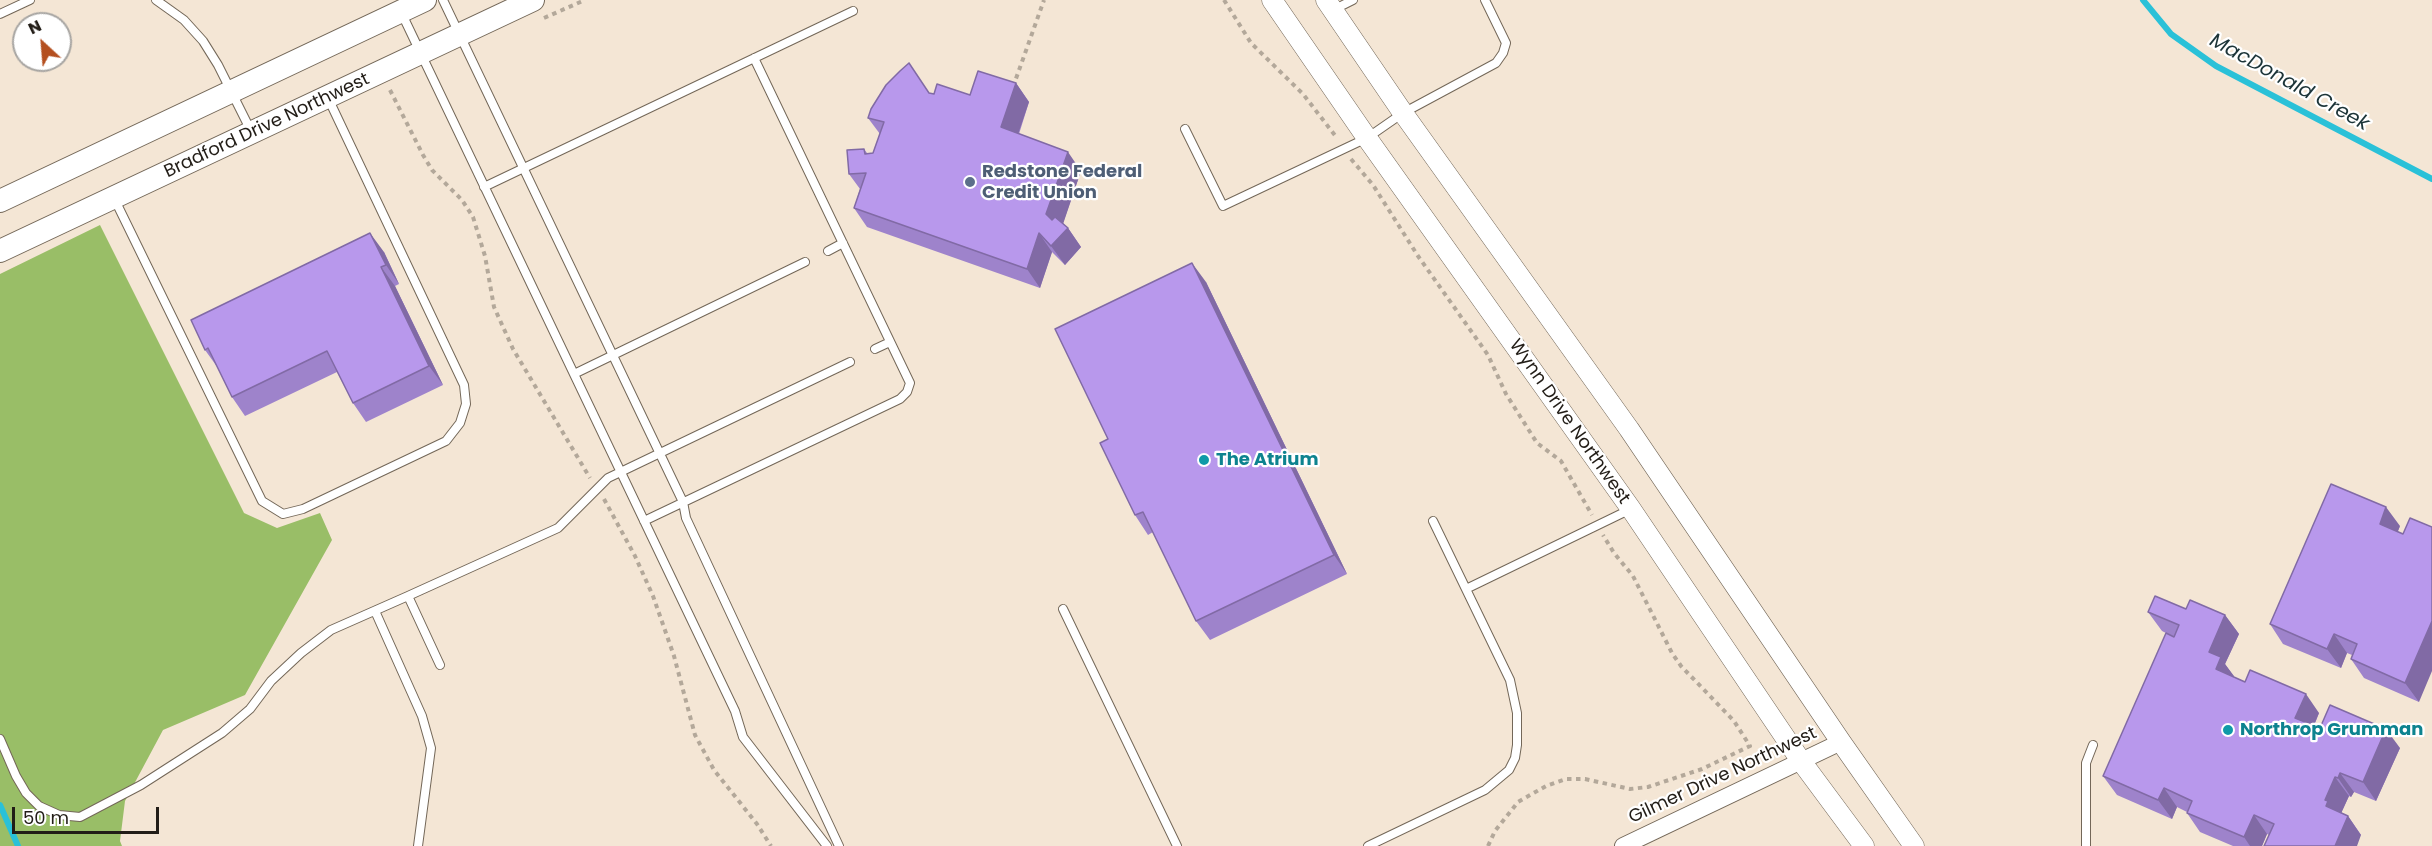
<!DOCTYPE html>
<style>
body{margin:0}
#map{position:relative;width:2432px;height:846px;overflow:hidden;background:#f4e6d5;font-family:Poppins,sans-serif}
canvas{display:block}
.north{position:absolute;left:12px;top:12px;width:60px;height:60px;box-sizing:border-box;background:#fff;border:2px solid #a7a5a2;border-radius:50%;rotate:334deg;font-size:16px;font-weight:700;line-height:24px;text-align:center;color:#221d17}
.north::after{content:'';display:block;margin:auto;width:21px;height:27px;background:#b44f1f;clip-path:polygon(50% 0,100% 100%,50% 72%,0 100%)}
.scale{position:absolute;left:12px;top:807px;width:147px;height:27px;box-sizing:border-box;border:3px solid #221d17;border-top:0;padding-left:8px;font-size:18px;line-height:21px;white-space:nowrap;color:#221d17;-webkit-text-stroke:4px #fff;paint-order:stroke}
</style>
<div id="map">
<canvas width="2432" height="846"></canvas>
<div class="north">N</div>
<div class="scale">50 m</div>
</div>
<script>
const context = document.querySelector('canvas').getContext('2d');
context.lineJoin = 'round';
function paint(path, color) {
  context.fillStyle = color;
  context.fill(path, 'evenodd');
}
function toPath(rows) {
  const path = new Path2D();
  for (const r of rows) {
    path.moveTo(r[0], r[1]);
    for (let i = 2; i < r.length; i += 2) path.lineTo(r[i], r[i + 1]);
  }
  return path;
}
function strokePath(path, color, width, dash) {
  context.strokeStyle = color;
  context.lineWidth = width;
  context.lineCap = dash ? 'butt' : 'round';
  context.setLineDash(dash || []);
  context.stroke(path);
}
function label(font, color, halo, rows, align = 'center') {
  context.font = font + ' Poppins,sans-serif';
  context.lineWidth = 4.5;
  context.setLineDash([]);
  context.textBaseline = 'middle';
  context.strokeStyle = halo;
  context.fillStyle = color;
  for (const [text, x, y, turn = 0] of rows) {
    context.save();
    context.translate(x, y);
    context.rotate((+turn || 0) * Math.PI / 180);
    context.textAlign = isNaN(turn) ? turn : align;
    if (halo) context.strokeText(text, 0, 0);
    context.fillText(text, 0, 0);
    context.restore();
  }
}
paint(toPath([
 [100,225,244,513,277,528,320,513,332,540,245,695,163,730,125,801,120,841,122,846,0,846,0,274]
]), '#99be67');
strokePath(toPath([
 [2143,0,2171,34,2216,66,2432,179],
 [0,805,18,846]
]), '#2ac1d8', 6);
const service = toPath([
 [156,0,184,20,203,41,218,65,251,131],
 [443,0,683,502,686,518,839,846],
 [1333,10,1353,0],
 [401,12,735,711,743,737,827,846],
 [0,14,30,0],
 [1185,129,1223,206,1367,138,1403,113,1496,63,1503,53,1506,43,1485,0],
 [484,187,853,11],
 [114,198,262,501,283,514,303,509,446,441,460,423,466,404,464,385,328,98],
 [828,251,843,243],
 [875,349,890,342],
 [574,374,805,262],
 [644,521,900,399,907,392,910,383,754,58],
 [1466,589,1631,509],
 [1063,609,1177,846],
 [375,611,422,716,431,748,418,846],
 [440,665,408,596,558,528,608,478,850,362],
 [0,739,16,776,26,793,39,806,59,815,80,817,141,785,222,733,250,709,271,681,301,653,331,630,408,596],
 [1368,846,1485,790,1509,770,1515,758,1517,745,1517,713,1510,680,1433,521],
 [2086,846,2086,763,2093,745]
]);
const minor = toPath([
 [1623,846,1841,742]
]);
const tertiary = toPath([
 [1272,0,1367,138,1631,509,1801,761,1864,846],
 [1326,0,1403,113,1629,429,1841,742,1914,846]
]);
const secondary = toPath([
 [0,201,425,0],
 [0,251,533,0]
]);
strokePath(service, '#736758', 10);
strokePath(minor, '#736758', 18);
strokePath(tertiary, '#736758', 21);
strokePath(secondary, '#736758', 24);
strokePath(toPath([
 [1224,0,1251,43,1303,94,1337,138],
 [544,18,585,0],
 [1013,87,1044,0],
 [390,90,423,155,432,170,462,200,473,217,485,256,494,307,513,349,590,478],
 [1351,159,1373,185,1418,256,1488,355,1506,394,1537,443,1561,461,1592,515],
 [604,499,635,556,653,596,674,656,695,735,714,770,757,824,771,846],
 [1488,846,1495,831,1518,802,1546,786,1566,779,1585,779,1630,789,1648,787,1702,769,1750,746,1734,721,1681,666,1672,653,1633,576,1614,553,1603,535]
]), '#b3a89a', 4, [4.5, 4.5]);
strokePath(service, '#fff', 8);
strokePath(minor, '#fff', 16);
strokePath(tertiary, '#fff', 20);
strokePath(secondary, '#fff', 22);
paint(toPath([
 [1016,83,1029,102,1019,134,1081,171,1063,223,1068,228,1081,247,1065,265,1052,252,1040,288,867,227,854,208,860,189,849,174,864,149,867,153,873,153,880,134,868,118,930,93,934,94,970,95],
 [384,252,399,284,395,286,443,385,366,422,353,403,337,372,245,416,232,397,218,368,205,350],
 [1206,282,1347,574,1210,640,1196,621,1153,532,1148,535,1135,515,1108,439],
 [2400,526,2398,531,2419,702,2364,678,2351,659,2352,655,2347,653,2341,668,2283,644,2270,624],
 [2186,609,2225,615,2239,634,2225,664,2234,677,2319,713,2314,726,2320,728,2400,748,2376,801,2354,792,2351,797,2349,796,2341,813,2348,816,2361,835,2269,835,2267,834,2262,846,2233,846,2200,832,2187,813,2187,812,2177,807,2172,819,2117,795,2103,776,2174,637,2162,631,2148,612]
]), '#9e83cb');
paint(toPath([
 [1016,83,1029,102,1014,146,1001,127],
 [1068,152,1081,171,1060,233,1046,214],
 [1068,228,1081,247,1065,265,1051,246],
 [370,233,384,252,399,284,386,265],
 [1039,233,1052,252,1040,288,1027,269],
 [1192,263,1206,282,1347,574,1334,555],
 [381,267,395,286,443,385,429,366],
 [2386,507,2400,526,2393,543,2380,524],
 [2225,615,2239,634,2225,664,2234,676,2229,688,2216,669,2209,652],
 [2432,621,2432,671,2419,702,2405,683],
 [2334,634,2347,653,2341,668,2327,649],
 [2306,694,2319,713,2309,737,2295,718],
 [2386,729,2400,748,2376,801,2363,782],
 [2340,773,2354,792,2351,797,2338,778],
 [2335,777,2349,796,2339,818,2326,806,2325,800],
 [2164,788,2177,807,2172,819,2158,800],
 [2254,815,2267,834,2262,846,2250,846,2244,837],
 [2348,816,2361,835,2357,846,2335,846]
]), '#816aa5');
const building = toPath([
 [909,63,929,93,934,94,937,84,970,95,978,71,1016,83,1001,127,1068,152,1046,214,1052,220,1055,217,1068,228,1051,246,1039,233,1027,269,854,208,866,173,849,174,847,150,864,149,865,154,873,153,884,122,868,118,871,109,886,85,900,71,909,63],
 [370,233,386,265,381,267,429,366,353,403,327,351,232,397,208,348,205,350,191,320,370,233],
 [1192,263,1334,555,1196,621,1143,512,1135,515,1100,443,1108,439,1055,329,1192,263],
 [2331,484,2386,507,2380,524,2403,534,2410,518,2432,527,2432,621,2405,683,2351,659,2357,644,2334,634,2327,649,2270,624,2331,484],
 [2155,596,2186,609,2190,600,2225,615,2209,652,2221,657,2216,669,2245,682,2250,670,2306,694,2295,718,2320,728,2330,705,2386,729,2363,782,2340,773,2338,778,2335,777,2325,800,2328,801,2326,806,2348,816,2335,846,2264,846,2274,824,2254,815,2244,837,2187,813,2192,801,2164,788,2158,800,2103,776,2166,633,2174,637,2179,625,2148,612,2155,596]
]);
paint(building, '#b898ec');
strokePath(building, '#816aa5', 1.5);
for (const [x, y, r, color] of [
 [970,182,6,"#5c6f8a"],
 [1204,460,6,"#0f9aa8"],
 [2228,730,6,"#0f9aa8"]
]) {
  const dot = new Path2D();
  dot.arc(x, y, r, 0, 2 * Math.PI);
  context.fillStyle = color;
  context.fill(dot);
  strokePath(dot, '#fff', 2);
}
label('18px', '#221d17', '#fff', [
 ["Bradford Drive Northwest",267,126,-25],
 ["Wynn Drive Northwest",1569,422,55],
 ["Gilmer Drive Northwest",1723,776,-25]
]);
label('bold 18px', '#4e5e75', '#fff', [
 ["Redstone Federal",982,172],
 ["Credit Union",982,193]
], 'left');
label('bold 18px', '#0d838f', '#fff', [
 ["The Atrium",1216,460],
 ["Northrop Grumman",2240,730]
], 'left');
label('italic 20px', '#1c3438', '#fff', [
 ["MacDonald Creek",2289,83,29]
]);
</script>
